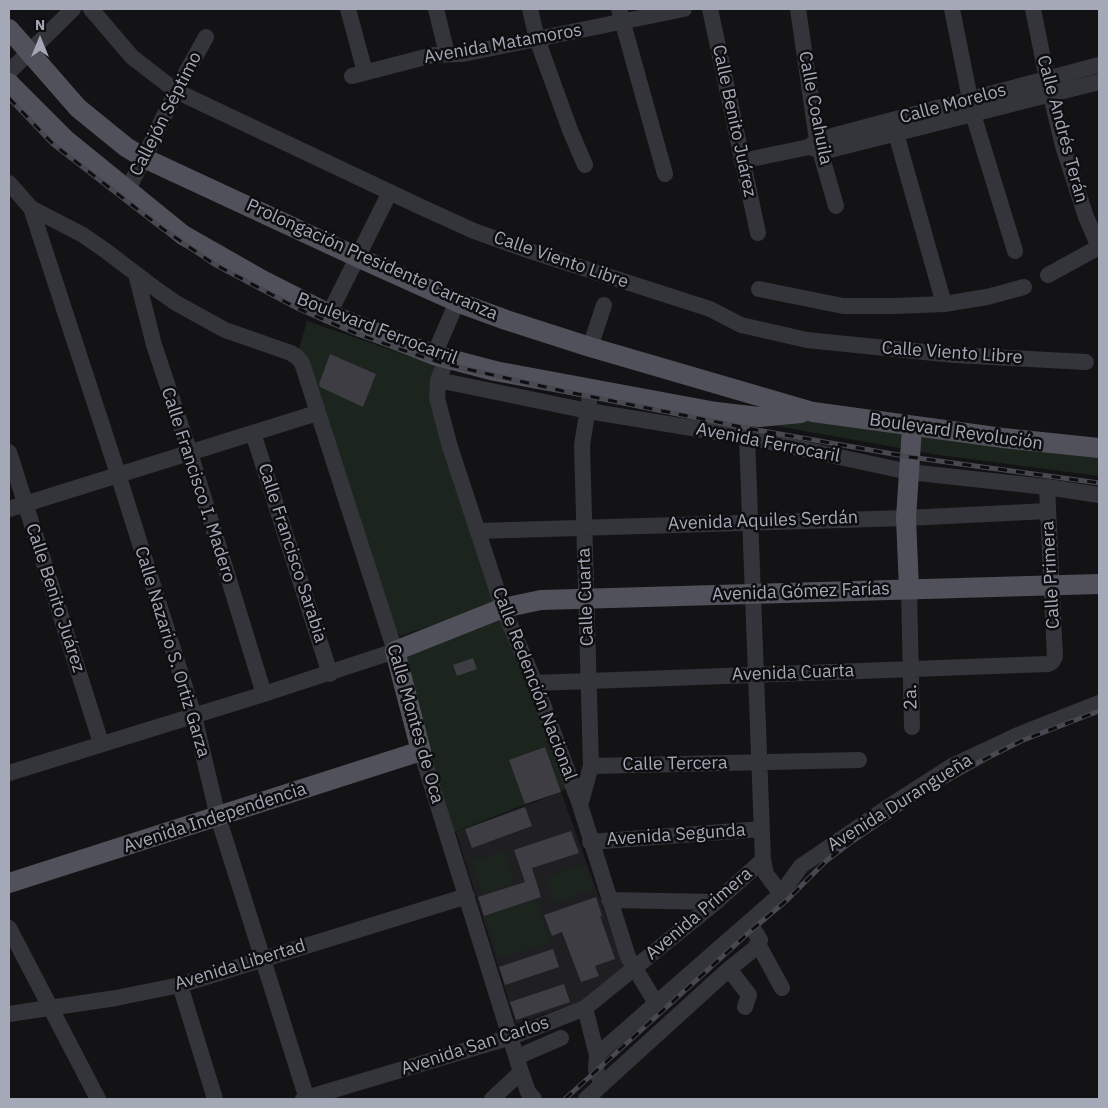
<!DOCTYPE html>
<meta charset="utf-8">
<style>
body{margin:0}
#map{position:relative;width:1108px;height:1108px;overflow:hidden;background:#131315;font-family:"IBM Plex Sans",sans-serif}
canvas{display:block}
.frame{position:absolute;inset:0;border:10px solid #a4a8b7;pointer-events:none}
.north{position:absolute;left:15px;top:15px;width:50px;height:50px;-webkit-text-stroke:4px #0e0e10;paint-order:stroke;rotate:0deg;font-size:14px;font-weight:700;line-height:20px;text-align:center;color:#a4a8b7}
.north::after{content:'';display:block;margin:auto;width:18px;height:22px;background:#a4a8b7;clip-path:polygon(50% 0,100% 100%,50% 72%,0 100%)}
</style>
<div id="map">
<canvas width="1108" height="1108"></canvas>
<div class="frame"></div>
<div class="north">N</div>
</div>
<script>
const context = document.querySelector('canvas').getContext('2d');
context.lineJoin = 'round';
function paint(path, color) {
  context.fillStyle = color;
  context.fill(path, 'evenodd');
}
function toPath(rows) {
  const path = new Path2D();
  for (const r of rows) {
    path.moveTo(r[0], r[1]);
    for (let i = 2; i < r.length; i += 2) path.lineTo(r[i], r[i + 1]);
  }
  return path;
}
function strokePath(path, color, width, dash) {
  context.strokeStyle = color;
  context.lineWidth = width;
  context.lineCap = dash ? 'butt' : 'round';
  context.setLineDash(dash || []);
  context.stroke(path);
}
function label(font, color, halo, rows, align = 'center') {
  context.font = font + ' "IBM Plex Sans",sans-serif';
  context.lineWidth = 5;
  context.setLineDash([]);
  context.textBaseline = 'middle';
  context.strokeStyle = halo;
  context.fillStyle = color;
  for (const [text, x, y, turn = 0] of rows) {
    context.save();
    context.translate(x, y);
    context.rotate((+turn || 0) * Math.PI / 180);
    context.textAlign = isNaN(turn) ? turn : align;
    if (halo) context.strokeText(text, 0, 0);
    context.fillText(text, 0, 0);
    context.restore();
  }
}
paint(toPath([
 [561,792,625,969,582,1001,516,1024,456,832]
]), '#1f1f22');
paint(toPath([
 [307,321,437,366,433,392,502,602,400,636,398,633,393,635,298,352],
 [812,417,1099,454,1099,476,939,455,776,426],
 [502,611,570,787,450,834,398,653],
 [504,851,514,883,483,894,472,861],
 [584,864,593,889,554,902,546,877],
 [536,900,550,943,499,959,485,916]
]), '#1b241d');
paint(toPath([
 [330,354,376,374,363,407,320,387,319,384],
 [473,658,477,669,457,676,453,665],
 [545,747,561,792,525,804,509,760],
 [525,807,532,826,472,848,465,829],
 [571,831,579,853,532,868,541,897,484,916,478,897,525,882,514,850],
 [596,897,602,916,600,916,615,959,595,966,599,976,581,982,562,932,552,936,544,915],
 [553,949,559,967,505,985,499,967],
 [564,984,570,1002,516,1020,510,1002]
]), '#3d3d43');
strokePath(toPath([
 [91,9,132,57,176,91,419,206,474,231,530,251,710,309,741,325,807,340,954,355,1086,362],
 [348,9,365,72],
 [436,9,447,54],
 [530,9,537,39,570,130,585,165],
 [619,9,665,174],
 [710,9,758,233],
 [798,9,817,140,836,206],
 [952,9,973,114,1015,251],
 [1033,9,1047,79,1063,146,1086,217,1099,247,1048,275],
 [9,72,73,9],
 [352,76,433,55,463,54,684,9],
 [893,123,944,304],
 [809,147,821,151,830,150,1099,82],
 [742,161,809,147,817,140,1099,65],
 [9,183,31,208,83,235,106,251,156,289,176,303,225,330,291,353,297,357,302,363,395,651,264,694,9,773],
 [127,191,144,158,176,91,206,37],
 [31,208,118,474,194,716,218,817,307,1099],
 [136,274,154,345,190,453,264,694],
 [759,289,843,306,894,306,944,304,987,297,1024,287],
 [329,314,390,192],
 [590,347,604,305],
 [434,355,457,302],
 [447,359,438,380,437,398,450,447,503,608,535,683,580,805,628,957,656,1003],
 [438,380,588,411,747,437,909,472,1047,487,1099,495],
 [253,433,330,674],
 [747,437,763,860,766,874,781,894],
 [9,452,101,743],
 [9,509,317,413],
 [478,531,906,518,1048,511],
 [909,589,912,727],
 [535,683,1048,664,1052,662,1055,657,1047,487],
 [421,751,521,1072,528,1092,534,1099],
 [591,766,859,760],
 [580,805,591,766,582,445,591,389],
 [590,842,762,829],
 [609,900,716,902],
 [9,928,98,1099],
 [758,944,782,988],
 [729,969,749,995,745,1007],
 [180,985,215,1099],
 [585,1008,597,1055,596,1070,602,1085],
 [9,1014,116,998,180,985,467,896],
 [597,1055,781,894,801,866,888,807,952,766,1018,735,1099,703],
 [517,1057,561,1038],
 [303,1099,511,1037,585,1008,716,902,763,860],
 [492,1099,521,1072],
 [586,1099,729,969,754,949,760,940,749,922]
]), '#34353b', 16);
strokePath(toPath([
 [9,29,78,108,126,147,144,158,357,257,457,302,506,320,590,347,813,412,1003,438,1099,448],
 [9,83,66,140,183,235,262,280,329,314,434,355,495,371,716,412,759,417,801,413],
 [909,589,906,518,912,427],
 [9,883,421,751,395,651,503,608,541,600,1099,584]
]), '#50515a', 20);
const rail = toPath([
 [9,98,53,144,163,229,214,264,299,309,357,334,408,352,445,364,563,391,757,430,910,457,1099,483],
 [565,1099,754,928,787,900,826,861,850,843,919,796,985,759,1021,741,1099,711]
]);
strokePath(rail, '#474850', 5);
strokePath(rail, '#0e0e10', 3, [9]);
label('18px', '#a4a8b7', '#0e0e10', [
 ["Avenida Matamoros",503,44,-10],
 ["Calle Morelos",953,104,-15],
 ["Calle Coahuila",815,108,79],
 ["Callejón Séptimo",166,114,-63],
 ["Calle Benito Juárez",734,121,78],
 ["Calle Andrés Terán",1062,129,75],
 ["Prolongación Presidente Carranza",372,260,24],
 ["Calle Viento Libre",561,260,19],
 ["Boulevard Ferrocarril",377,329,21],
 ["Calle Viento Libre",952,353,4],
 ["Boulevard Revolución",956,432,8],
 ["Avenida Ferrocaril",768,443,11],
 ["Calle Francisco I. Madero",198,485,72],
 ["Avenida Aquiles Serdán",763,521,-2],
 ["Calle Francisco Sarabia",292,553,72],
 ["Calle Primera",1051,575,-93],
 ["Avenida Gómez Farías",801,592,-2],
 ["Calle Cuarta",586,597,-92],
 ["Calle Benito Juárez",55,598,72],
 ["Calle Nazario S. Ortiz Garza",172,652,73],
 ["Avenida Cuarta",793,673,-2],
 ["Calle Redención Nacional",534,684,69],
 ["2a.",911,697,-91],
 ["Calle Montes de Oca",415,724,74],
 ["Calle Tercera",675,764,-1],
 ["Avenida Durangueña",900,803,-32],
 ["Avenida Independencia",215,818,-18],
 ["Avenida Segunda",676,835,-4],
 ["Avenida Primera",699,914,-40],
 ["Avenida Libertad",240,965,-17],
 ["Avenida San Carlos",475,1046,-18]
]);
</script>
